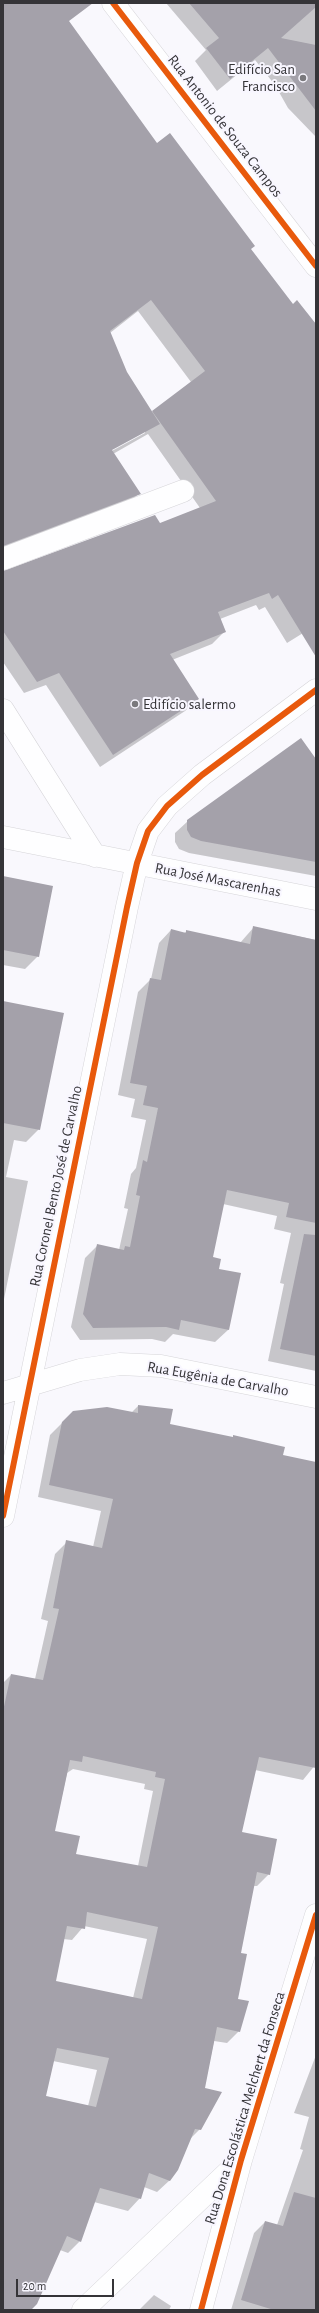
<!DOCTYPE html>
<meta charset="utf-8">
<style>
body{margin:0}
#map{position:relative;width:319px;height:2313px;overflow:hidden;background:#f9f8fd;font-family:"Alegreya Sans",sans-serif}
canvas{display:block}
.frame{position:absolute;inset:0;border:4px solid #353438;pointer-events:none}
.scale{position:absolute;left:16px;top:2279px;width:98px;height:18px;box-sizing:border-box;border:2px solid #353438;border-top:0;padding-left:5px;font-size:12px;line-height:14px;white-space:nowrap;color:#353438;-webkit-text-stroke:3px #f8f6ff;paint-order:stroke}
</style>
<div id="map">
<canvas width="319" height="2313"></canvas>
<div class="frame"></div>
<div class="scale">20 m</div>
</div>
<script>
const context = document.querySelector('canvas').getContext('2d');
context.lineJoin = 'round';
function paint(path, color) {
  context.fillStyle = color;
  context.fill(path, 'evenodd');
}
function toPath(rows) {
  const path = new Path2D();
  for (const r of rows) {
    path.moveTo(r[0], r[1]);
    for (let i = 2; i < r.length; i += 2) path.lineTo(r[i], r[i + 1]);
  }
  return path;
}
function strokePath(path, color, width, dash) {
  context.strokeStyle = color;
  context.lineWidth = width;
  context.lineCap = dash ? 'butt' : 'round';
  context.setLineDash(dash || []);
  context.stroke(path);
}
function label(font, color, halo, rows, align = 'center') {
  context.font = font + ' "Alegreya Sans",sans-serif';
  context.lineWidth = 4;
  context.setLineDash([]);
  context.textBaseline = 'middle';
  context.strokeStyle = halo;
  context.fillStyle = color;
  for (const [text, x, y, turn = 0] of rows) {
    context.save();
    context.translate(x, y);
    context.rotate((+turn || 0) * Math.PI / 180);
    context.textAlign = isNaN(turn) ? turn : align;
    if (halo) context.strokeText(text, 0, 0);
    context.fillText(text, 0, 0);
    context.restore();
  }
}
paint(toPath([
 [3,3,49,3,156,144,250,249,292,305,316,326,316,625,287,643,265,607,259,610,256,605,220,619,225,631,212,644,172,660,197,699,185,711,100,767,46,685,24,693,3,662,3,572,159,524,200,508,148,434,113,454,139,493,127,506,3,553],
 [138,311,191,382,152,413,126,372,110,333],
 [145,431,145,433,108,453,107,452],
 [166,3,316,3,316,137,288,108,275,85,255,60,217,91,195,61,206,50],
 [316,761,316,876,189,853,179,849,175,842,175,833,188,821],
 [3,877,38,956,25,969,3,965],
 [254,927,316,940,316,1371,268,1361,284,1284,280,1283,291,1233,274,1229,277,1216,223,1204,212,1258,218,1269,228,1330,215,1342,173,1334,165,1342,152,1339,80,1340,71,1327,85,1258,97,1246,119,1250,128,1209,124,1208,131,1174,136,1168,146,1120,131,1117,135,1099,118,1095,138,992,151,979,159,943,171,930,184,933,187,931,240,943],
 [3,1002,39,1129,26,1142,14,1140,6,1177,28,1181,3,1304],
 [138,1406,169,1425,232,1438,234,1436,282,1456,316,1463,316,1764,303,1780,255,1770,241,1833,269,1874,257,1886,253,1886,240,1953,237,1999,239,2031,227,2043,214,2041,204,2089,200,2129,190,2139,170,2180,157,2192,144,2187,140,2198,128,2211,94,2202,80,2241,68,2253,60,2250,30,2310,3,2310,3,1683,11,1675,35,1679,48,1621,41,1619,55,1554,67,1542,93,1547,101,1511,38,1497,50,1435,62,1423,131,1413],
 [73,1769,145,1784,144,1789,153,1791,138,1866,75,1855,54,1832,67,1773],
 [84,1926,147,1939,133,1998,55,1982,63,1939,72,1940],
 [53,2061,97,2070,88,2106,45,2096],
 [316,2055,316,2310,231,2310,254,2233,265,2222,277,2225,303,2150,300,2149,309,2117,294,2113],
 [154,2295,171,2306,169,2310,139,2310]
]), '#0003');
paint(toPath([
 [3,3,93,3,69,21,157,143,170,133,255,246,251,249,293,304,297,300,316,324,316,657,278,595,272,599,269,593,218,612,226,632,170,654,199,699,113,755,59,673,37,682,3,631,3,571,155,515,160,523,216,501,152,411,205,371,151,300,110,331,127,372,160,424,112,450,141,494,3,546],
 [189,3,316,3,316,7,281,38,316,45,316,111,268,48,230,79,206,48,219,38],
 [301,738,316,759,316,862,201,841,191,837,187,830,187,820],
 [3,876,53,886,39,957,3,950],
 [253,926,316,940,316,1223,286,1217,289,1203,227,1190,213,1257,221,1259,219,1269,241,1273,229,1330,181,1320,179,1330,166,1327,93,1328,83,1314,97,1244,124,1250,125,1246,130,1247,140,1196,136,1195,143,1160,147,1162,158,1108,143,1105,147,1086,130,1083,150,978,161,980,171,929,186,933,186,930,250,944],
 [3,1001,64,1013,40,1130,3,1123],
 [304,1234,316,1235,316,1356,280,1349],
 [138,1405,173,1409,170,1424,233,1437,233,1435,285,1447,283,1455,316,1462,316,1768,259,1757,242,1832,277,1839,270,1875,257,1872,241,1953,247,1954,238,1999,249,2001,240,2032,217,2027,205,2088,222,2092,201,2130,195,2129,178,2170,170,2181,149,2173,141,2199,100,2188,81,2242,67,2236,37,2304,31,2310,3,2310,3,1711,11,1674,43,1680,59,1609,53,1608,66,1540,102,1548,113,1499,49,1485,62,1422,73,1411,107,1407,138,1413],
 [83,1756,156,1772,155,1777,165,1779,147,1867,76,1854,80,1836,55,1831,70,1760,82,1762],
 [87,1912,158,1927,142,1999,56,1981,67,1926,85,1929],
 [57,2048,109,2058,96,2107,46,2096],
 [294,2192,316,2198,316,2310,274,2310,241,2300,265,2221,283,2226]
]), '#a4a1aa');
const minor = toPath([
 [113,3,316,266],
 [3,559,183,491],
 [3,710,95,856],
 [3,837,316,899],
 [3,1393,80,1370,120,1364,161,1366,316,1397],
 [3,1516,127,907,137,863,148,831,167,806,202,775,316,690],
 [83,2310,241,2160],
 [201,2310,241,2160,316,1915]
]);
strokePath(minor, '#d6d5d9', 23);
strokePath(minor, '#fefeff', 22);
strokePath(toPath([
 [113,3,316,266],
 [3,1516,127,907,137,863,148,831,167,806,202,775,316,690],
 [201,2310,241,2160,316,1915]
]), '#e8590c', 6);
for (const [x, y, r, color] of [
 [303,78,4,"#7a797d"],
 [135,704,4,"#7a797d"]
]) {
  const dot = new Path2D();
  dot.arc(x, y, r, 0, 2 * Math.PI);
  context.fillStyle = color;
  context.fill(dot);
  strokePath(dot, '#f8f6ff', 1.5);
}
label('15px', '#353438', '#f8f6ff', [
 ["Edifício San",295,69],
 ["Francisco",295,86],
 ["Edifício salermo",143,704,"left"]
], 'right');
label('15px', '#353438', '#f8f6ff', [
 ["Rua Antonio de Souza Campos",225,126,52],
 ["Rua José Mascarenhas",218,880,11],
 ["Rua Coronel Bento José de Carvalho",56,1186,-78],
 ["Rua Eugênia de Carvalho",218,1379,10],
 ["Rua Dona Escolástica Melchert da Fonseca",245,2108,-73]
]);
</script>
